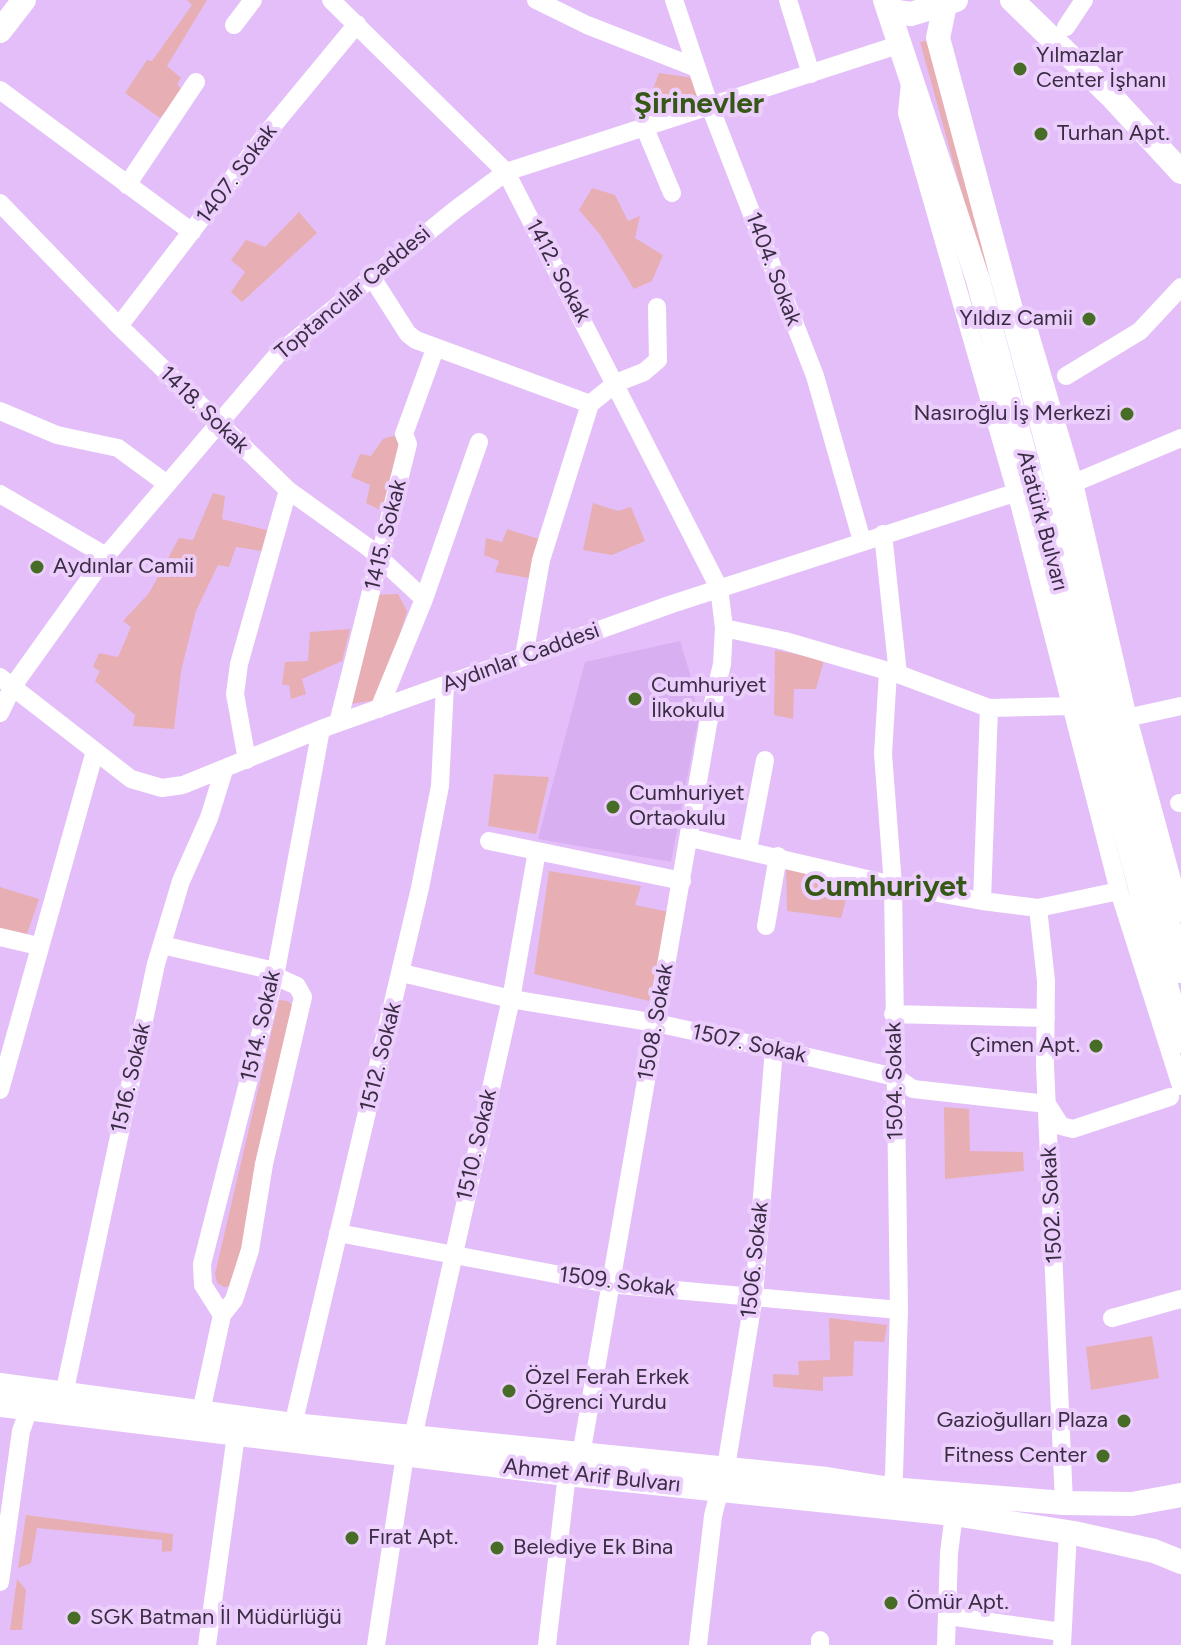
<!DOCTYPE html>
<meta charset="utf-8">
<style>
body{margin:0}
canvas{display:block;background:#e3bef8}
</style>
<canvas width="1181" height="1645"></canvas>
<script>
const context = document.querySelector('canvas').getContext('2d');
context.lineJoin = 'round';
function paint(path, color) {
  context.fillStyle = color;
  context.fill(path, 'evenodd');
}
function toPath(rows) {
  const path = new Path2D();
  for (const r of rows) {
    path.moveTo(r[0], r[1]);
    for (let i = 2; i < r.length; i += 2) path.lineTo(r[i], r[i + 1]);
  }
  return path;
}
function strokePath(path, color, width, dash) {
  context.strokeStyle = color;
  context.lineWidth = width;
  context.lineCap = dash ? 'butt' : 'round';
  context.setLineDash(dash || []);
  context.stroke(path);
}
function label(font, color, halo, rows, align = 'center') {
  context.font = font + ' Figtree,sans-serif';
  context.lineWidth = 8;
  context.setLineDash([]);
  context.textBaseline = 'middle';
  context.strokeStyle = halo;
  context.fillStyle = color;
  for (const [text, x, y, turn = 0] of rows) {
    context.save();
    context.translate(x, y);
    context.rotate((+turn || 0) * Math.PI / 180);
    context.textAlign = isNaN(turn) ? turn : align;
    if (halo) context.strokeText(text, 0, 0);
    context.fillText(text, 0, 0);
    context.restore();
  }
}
paint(toPath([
 [680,641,691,677,698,721,671,862,538,839,585,662]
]), '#d8aff0');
paint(toPath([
 [187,0,207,0,167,66,181,78,177,84,184,92,160,118,125,93,147,60,152,61,192,5],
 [930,40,993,270,984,273,920,42],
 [659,73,693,78,701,100,641,121],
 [592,188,615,195,628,221,640,216,635,238,663,255,652,281,634,289,601,236,579,210],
 [299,212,317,233,242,302,231,292,245,272,231,260,246,240,265,247],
 [393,436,399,438,398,456,384,512,366,503,370,485,351,477,360,454,371,456,383,439],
 [213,493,225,496,222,519,267,530,262,551,236,547,229,567,218,565,196,611,181,671,174,729,133,726,135,715,95,681,100,671,93,667,99,653,118,657,131,627,123,621,149,593,179,538,193,540],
 [593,503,618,511,631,507,645,541,612,555,583,550],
 [507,529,542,540,529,578,495,572,499,561,484,555,486,538,502,542],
 [398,594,407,611,381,699,351,704,373,595],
 [350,629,342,661,302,679,306,694,291,699,289,685,282,685,285,662,308,661,310,632],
 [775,650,824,660,816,689,794,689,793,719,774,715],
 [494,774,549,777,536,834,488,826],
 [786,865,850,884,841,918,787,911],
 [549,871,641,886,635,905,669,912,649,1001,534,974],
 [0,887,39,899,27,934,20,937,0,931],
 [279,1000,288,1001,295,1008,236,1279,232,1286,224,1287,217,1283,215,1274],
 [944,1107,969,1109,970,1151,1023,1152,1024,1171,945,1179],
 [829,1318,887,1325,884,1342,854,1341,853,1376,823,1377,823,1391,773,1387,773,1374,799,1375,798,1361,830,1360],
 [1152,1336,1159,1378,1091,1390,1086,1347],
 [26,1515,173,1534,172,1551,162,1552,162,1540,37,1528,31,1563,18,1568],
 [17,1579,26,1590,22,1630,10,1630]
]), '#e7afb4');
strokePath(toPath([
 [331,0,506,172,719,588,724,628,722,664,708,724,581,1455],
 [536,0,587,25,697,68],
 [674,0,709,104,815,376,862,541],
 [788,0,811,74],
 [234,25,253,0],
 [1066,27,1084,0],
 [910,83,907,113,1017,495,1119,891,1181,1086],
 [0,90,192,232],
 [644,126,672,193],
 [127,185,196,82],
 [0,203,119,326,288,490,369,548,424,599],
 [371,276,408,334,416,340,590,404,616,383,644,372,658,360,657,307],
 [1027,324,1074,483,1128,718,1181,913],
 [119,326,271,128,357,24],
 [1066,376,1140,331,1181,287],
 [0,411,57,435,118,448,167,484],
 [0,494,106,556],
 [883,534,898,674],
 [724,628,785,641,898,674,989,708,1071,706],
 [524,656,541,560,590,404],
 [888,672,883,754,893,885,899,1310,894,1475,890,1489],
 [0,677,131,779,162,788,183,785,321,729,672,604,1005,496,1074,483,1181,438],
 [379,709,424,599,479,442],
 [0,713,13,686,106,556,278,354,455,210,506,172,898,45],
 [1117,720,1181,706],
 [338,723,408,444,404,434,435,349],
 [247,760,235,694,239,664,288,490],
 [1179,803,1181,803],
 [691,838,893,885,982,901,1038,908,1119,891],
 [489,841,682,881],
 [748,849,765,760],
 [982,901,989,708],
 [1038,908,1046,981,1045,1065,1064,1503],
 [766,926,778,856],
 [0,937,38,946],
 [162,945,275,971],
 [402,973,511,999,656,1023,774,1049,895,1077,913,1089,1047,1104,1061,1126,1073,1129,1170,1097],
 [893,1014,1046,1018],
 [0,1090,95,751],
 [338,1233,608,1284,899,1310],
 [222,1315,203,1285,202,1264,275,976,321,729],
 [1112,1318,1181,1299],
 [64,1394,156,964,181,881,209,818,224,770],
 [201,1412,222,1315,234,1300,250,1250,264,1164,303,997,297,986,275,976],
 [293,1425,420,888,440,786,445,685],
 [413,1437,511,999,537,851],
 [0,1582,21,1431,29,1409],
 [948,1616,1062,1632],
 [207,1645,236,1435],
 [376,1645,405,1455],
 [547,1645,567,1474],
 [698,1645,713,1516,727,1461,754,1295,774,1049],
 [820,1645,820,1640],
 [946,1645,949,1553,954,1514],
 [1062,1645,1068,1532]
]), '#fff', 18);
strokePath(toPath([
 [885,0,978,280,1181,1041],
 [946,0,938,38,1052,462,1114,721,1181,971],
 [1012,0,1112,97,1181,172],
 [887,5,897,12,911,14,956,0],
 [0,31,24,0],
 [0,1385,293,1425,827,1479,890,1489,1064,1503,1132,1504,1181,1495],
 [0,1405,567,1474,954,1514,1074,1533,1154,1551,1181,1562]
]), '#fff', 24);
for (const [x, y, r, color] of [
 [1020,69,8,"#466c26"],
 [1041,134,8,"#466c26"],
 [1089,319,8,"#466c26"],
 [1127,414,8,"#466c26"],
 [37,567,8,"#466c26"],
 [635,699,8,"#466c26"],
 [613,807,8,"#466c26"],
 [1096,1046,8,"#466c26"],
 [509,1391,8,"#466c26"],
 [1124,1421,8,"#466c26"],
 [1103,1456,8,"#466c26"],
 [352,1538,8,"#466c26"],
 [497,1548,8,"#466c26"],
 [891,1603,8,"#466c26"],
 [74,1618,8,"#466c26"]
]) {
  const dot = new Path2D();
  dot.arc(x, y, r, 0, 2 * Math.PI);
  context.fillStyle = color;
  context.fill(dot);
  strokePath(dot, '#eccefd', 3);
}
label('22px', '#3a2c43', '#eccefd', [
 ["Yılmazlar",1036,56],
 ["Center İşhanı",1036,81],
 ["Turhan Apt.",1057,134],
 ["Yıldız Camii",1073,319,"right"],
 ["Nasıroğlu İş Merkezi",1111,414,"right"],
 ["Aydınlar Camii",53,567],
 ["Cumhuriyet",651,686],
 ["İlkokulu",651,711],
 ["Cumhuriyet",629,794],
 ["Ortaokulu",629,819],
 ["Çimen Apt.",1080,1046,"right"],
 ["Özel Ferah Erkek",525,1378],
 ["Öğrenci Yurdu",525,1403],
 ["Gazioğulları Plaza",1108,1421,"right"],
 ["Fitness Center",1087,1456,"right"],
 ["Fırat Apt.",368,1538],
 ["Belediye Ek Bina",513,1548],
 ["Ömür Apt.",907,1603],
 ["SGK Batman İl Müdürlüğü",90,1618]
], 'left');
label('22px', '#3a2c43', '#eccefd', [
 ["1407. Sokak",237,174,-53],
 ["1404. Sokak",773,269,69],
 ["1412. Sokak",558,271,62],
 ["Toptancılar Caddesi",353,293,-40],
 ["1418. Sokak",204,410,44],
 ["Atatürk Bulvarı",1042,521,75],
 ["1415. Sokak",386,535,-76],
 ["Aydınlar Caddesi",521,658,-20],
 ["1508. Sokak",656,1022,-80],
 ["1514. Sokak",261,1026,-77],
 ["1507. Sokak",749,1044,12],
 ["1512. Sokak",381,1057,-76],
 ["1516. Sokak",131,1078,-77],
 ["1504. Sokak",895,1081,-91],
 ["1510. Sokak",477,1145,-77],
 ["1502. Sokak",1052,1205,-93],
 ["1506. Sokak",755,1260,-84],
 ["1509. Sokak",617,1282,7],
 ["Ahmet Arif Bulvarı",592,1476,6]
]);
label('bold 30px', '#365817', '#eccefd', [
 ["Şirinevler",699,104],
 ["Cumhuriyet",886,887]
]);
</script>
